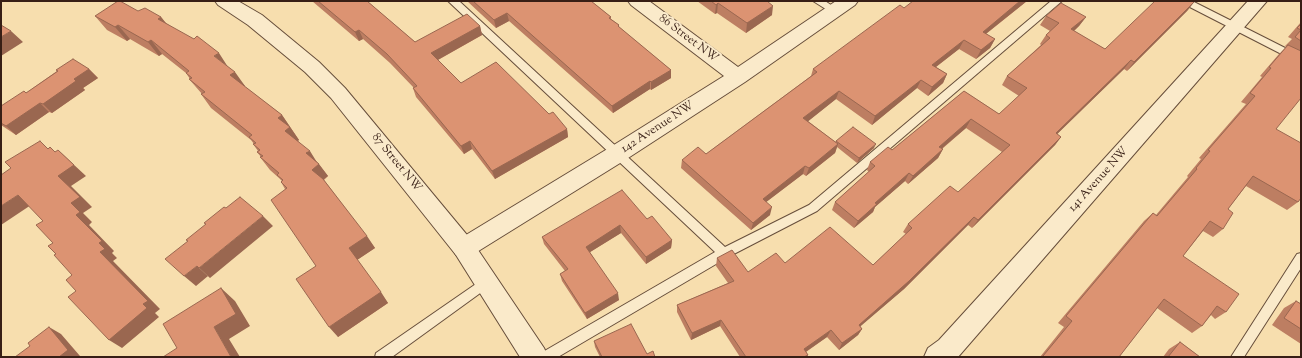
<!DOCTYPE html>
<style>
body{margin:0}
#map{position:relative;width:1302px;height:358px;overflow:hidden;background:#f7deae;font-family:"Sorts Mill Goudy",serif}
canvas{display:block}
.frame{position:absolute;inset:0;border:2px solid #371e15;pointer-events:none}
</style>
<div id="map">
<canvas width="1302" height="358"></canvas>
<div class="frame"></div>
</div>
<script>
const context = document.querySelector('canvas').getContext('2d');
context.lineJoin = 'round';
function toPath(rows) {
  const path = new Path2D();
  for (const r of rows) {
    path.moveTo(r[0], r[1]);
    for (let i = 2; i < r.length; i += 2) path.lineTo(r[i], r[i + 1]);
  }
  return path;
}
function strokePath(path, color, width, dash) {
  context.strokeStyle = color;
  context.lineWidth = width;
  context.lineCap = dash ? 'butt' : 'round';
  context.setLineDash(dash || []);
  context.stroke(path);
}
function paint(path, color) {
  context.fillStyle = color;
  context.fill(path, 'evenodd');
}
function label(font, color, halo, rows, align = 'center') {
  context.font = font + ' "Sorts Mill Goudy",serif';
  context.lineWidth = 4;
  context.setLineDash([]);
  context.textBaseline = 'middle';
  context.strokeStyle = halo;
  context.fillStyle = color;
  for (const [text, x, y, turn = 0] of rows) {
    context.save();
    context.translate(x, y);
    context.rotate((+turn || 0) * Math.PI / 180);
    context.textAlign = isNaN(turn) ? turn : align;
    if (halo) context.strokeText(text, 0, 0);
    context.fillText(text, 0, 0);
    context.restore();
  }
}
const service = toPath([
 [448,1,459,1,725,247,809,205,1051,1,1062,1,817,211,728,257,558,357,540,357,541,353,715,252,448,1],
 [813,1,825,1,840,11,835,14,832,13,813,1],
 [1180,1,1192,1,1301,56,1301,64,1182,3,1180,1],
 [1301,253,1301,268,1244,357,1231,357,1297,254,1301,253],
 [486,277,490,278,492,282,490,286,392,357,375,357,376,353,486,277]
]);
const minor = toPath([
 [628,1,649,1,738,67,836,1,858,1,855,5,745,82,625,160,472,255,464,258,456,255,452,248,456,241,609,148,724,76,631,5,628,1],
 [1248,1,1267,1,958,357,924,357,928,348,939,340,1248,1]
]);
const tertiary = toPath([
 [215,1,238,1,262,15,319,62,345,88,472,241,544,348,548,357,520,357,456,255,331,98,305,72,248,25,218,5,215,1]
]);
strokePath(service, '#674e3b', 2);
strokePath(minor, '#674e3b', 2);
strokePath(tertiary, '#674e3b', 2);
paint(service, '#faeaca');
paint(minor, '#faeaca');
paint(tertiary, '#faeaca');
paint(toPath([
 [312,1,367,1,415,42,480,26,482,35,438,60,461,83,549,114,567,129,568,137,495,179,472,149,464,154,416,97,413,88,414,88,390,63,363,39,359,41],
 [467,1,591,1,611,17,611,19,619,25,619,27,671,70,671,78,651,90,650,89,613,113,509,21,496,28],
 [697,1,767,1,772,15,746,33,717,13,715,14],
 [1027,1,986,34,995,39,990,48,976,59,959,49,936,67,947,74,943,83,928,96,917,88,872,125,836,99,808,121,835,142,836,141,874,148,857,163,837,147,835,153,806,176,803,174,766,202,770,215,751,230,681,168,682,160,706,154,811,76,813,69,904,8],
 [1188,10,1127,71,1124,69,1057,134,1061,137,1055,145,972,228,968,225,904,289,860,326,862,329,858,335,839,350,827,337,806,352,808,355,807,357,740,357,720,326,691,340,677,312,677,305,728,283,716,266,717,258,748,272,785,263,873,265,906,234,903,232,908,224,958,192,1002,152,966,128,942,149,943,149,938,158,908,184,905,181,875,207,873,212,854,228,832,210,835,202,869,172,867,170,870,162,892,150,964,91,999,114,1019,96,1002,85,1007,76,1041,45,1040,44,1046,35,1050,31,1040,25,1046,16,1086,17,1079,26,1074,31,1105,49],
 [138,11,161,17,166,23,228,67,245,86,244,86,282,115,299,140,298,141,317,162,328,176,324,180,375,248,357,260,388,303,338,337,316,266,285,189,281,182,282,181,279,178,270,170,260,157,261,157,257,152,258,151,253,144,254,144,251,140,211,108,201,94,202,94,189,79,190,79,186,73,162,54,159,56,130,39,127,41,107,30,95,16],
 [1301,22,1301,86,1276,129,1298,202,1287,210,1246,186,1228,209,1223,229,1213,237,1203,231,1183,256,1226,312,1215,319,1211,315,1202,326,1192,333,1157,308,1119,357,1040,357,1064,327,1058,323,1144,221,1153,213,1156,215,1188,177,1187,176,1201,159,1199,158,1246,104,1241,102,1262,77,1260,76,1279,54,1286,47,1285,46,1292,39,1288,37],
 [89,69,98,78,83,88,85,90,52,113,49,112,16,135,1,125,1,106,26,93,57,71,56,70],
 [647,219,672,240,671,248,646,264,621,233,590,252,619,300,587,319,562,281,560,274,565,271,544,244,542,237],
 [1296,301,1301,304,1301,344,1272,325,1284,308],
 [594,341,647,354,655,357,600,357,595,347],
 [1180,342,1200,357,1163,357,1169,349]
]), '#bd7e62');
paint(toPath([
 [1020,1,1027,1,978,40,983,32],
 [1195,1,1188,10,1127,71,1134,62],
 [718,3,717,13,715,14,716,5],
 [773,6,772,15,746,33,747,23],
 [507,13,509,21,496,28,494,20],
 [161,17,172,31,158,19],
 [1086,17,1079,26,1065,39,1071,29],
 [118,25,130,39,127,41,115,27],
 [480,26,482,35,434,62,431,53],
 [359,30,363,39,359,41,355,32],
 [11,31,23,42,1,56,1,37],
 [995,39,990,48,976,59,981,50],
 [151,40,162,54,159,56,148,42],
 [964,40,959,49,928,73,932,65],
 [219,53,228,67,214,56],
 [1131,60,1124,69,1049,142,1056,133],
 [89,69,98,78,83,88,85,90,52,113,43,104,74,79],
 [671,70,671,78,651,90,651,82],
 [235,72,245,86,240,89,230,75],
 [947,74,943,83,928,96,932,87],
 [921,80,917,88,872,125,875,116],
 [650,81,650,89,613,113,612,106],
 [839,91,836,99,801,127,803,118],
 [40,103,49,112,16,135,6,126],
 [282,115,299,140,293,144,285,131,278,118],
 [971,119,966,128,934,155,939,147],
 [567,129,568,137,495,179,492,171],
 [1061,137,1055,145,972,228,978,220],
 [470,141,472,149,464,154,461,146],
 [838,144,835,153,806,176,809,168],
 [876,144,874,148,857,163,859,158],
 [943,149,938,158,908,184,913,176],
 [58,150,86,176,71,186,92,207,83,213,92,222,89,225,114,251,112,253,117,258,113,261,160,309,155,313,159,317,122,348,109,340,143,304,100,252,99,243,76,215,58,176],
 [310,151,318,164,306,153],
 [319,164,328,176,320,182,312,170],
 [805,166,803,174,761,206,763,199],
 [909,173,905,181,875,207,873,212,854,228,858,221,875,203],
 [18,195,31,205,1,225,1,206],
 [772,207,770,215,751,230,753,223],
 [263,216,273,226,210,278,199,268],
 [974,217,968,225,904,289,855,331,859,325],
 [620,225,621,233,587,254,586,247],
 [367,236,375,248,357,260,349,248],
 [672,240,671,248,646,264,646,257],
 [197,266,208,276,196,286,184,276],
 [221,288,235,301,250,326,229,339,240,357,231,357,214,327],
 [381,292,388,303,338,337,329,327],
 [618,293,619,300,587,319,585,313],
 [721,320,720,326,691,340,692,333],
 [49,327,61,334,80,356,79,357,59,357],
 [862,329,858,335,839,350,842,343],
 [831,330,827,337,801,355,804,349]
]), '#9a6750');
const building = toPath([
 [118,1,120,1,138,11,145,8,161,17,158,19,194,39,197,36,219,53,214,56,235,72,230,75,282,115,278,118,290,127,285,131,310,151,306,153,319,164,312,170,323,179,367,236,349,248,381,292,329,327,296,279,316,266,271,200,287,188,281,182,283,180,277,175,279,173,260,157,263,156,257,152,260,150,253,144,256,143,249,137,252,135,201,94,205,92,189,79,192,78,186,73,189,71,151,40,148,42,118,25,115,27,95,16,118,1],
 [318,1,367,1,415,42,467,14,480,26,431,53,461,83,496,62,549,114,553,112,567,129,492,171,470,141,461,146,413,88,417,86,387,54,359,30,355,32,318,1],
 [473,1,591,1,611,17,609,18,619,25,618,26,671,70,651,82,650,81,612,106,507,13,494,20,473,1],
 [711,1,767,1,773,6,747,23,718,3,716,5,711,1],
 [913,1,1020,1,983,32,995,39,981,50,964,40,932,65,947,74,932,87,921,80,875,116,839,91,803,118,838,144,809,168,805,166,763,199,772,207,753,223,682,160,698,147,706,154,817,72,813,69,900,5,904,8,913,1],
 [1155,1,1195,1,1134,62,1131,60,1056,133,1061,137,978,220,974,217,909,281,859,325,862,329,842,343,831,330,804,349,808,355,804,357,746,357,721,320,692,333,677,305,734,281,717,258,732,250,748,272,776,253,785,263,830,227,873,265,912,228,908,224,950,186,958,192,1010,145,971,119,939,147,943,149,913,176,909,173,875,203,877,204,858,221,835,202,875,166,870,162,888,147,892,150,964,91,999,114,1027,88,1007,76,1050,38,1046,35,1059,23,1046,16,1061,3,1086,17,1071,29,1105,49,1155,1],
 [1301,24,1301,41,1295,37,1301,30,1297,28,1301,24],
 [1,25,11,31,1,37,1,25],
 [1288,45,1301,51,1301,86,1300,87,1301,88,1301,98,1276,129,1301,143,1301,198,1298,202,1253,176,1228,209,1233,213,1223,229,1210,221,1183,256,1239,294,1226,312,1217,306,1202,326,1164,299,1119,357,1044,357,1043,356,1072,321,1066,316,1153,213,1157,216,1197,169,1196,168,1210,151,1208,150,1255,96,1250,93,1271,68,1269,67,1288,45],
 [73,59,89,69,74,79,76,81,43,104,40,103,6,126,1,123,1,106,24,91,26,93,58,71,56,70,73,59],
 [853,127,876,144,859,158,836,141,853,127],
 [40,141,48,149,50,147,55,152,58,150,74,165,58,176,80,197,71,203,80,212,76,215,102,241,99,243,105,249,100,252,148,301,143,304,147,308,109,340,68,297,76,291,66,280,72,275,54,255,56,254,48,246,53,243,36,225,43,221,18,195,1,206,1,175,11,168,5,162,40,141],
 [622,190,647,219,652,216,672,240,646,257,620,225,586,247,618,293,585,313,560,274,568,269,542,237,622,190],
 [240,197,263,216,199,268,197,266,184,276,165,259,188,241,186,240,206,224,204,223,224,207,226,208,240,197],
 [221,288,236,314,214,327,231,357,163,357,177,348,163,324,221,288],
 [1296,301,1301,304,1301,329,1284,318,1296,301],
 [631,324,647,354,653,351,655,357,602,357,594,341,631,324],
 [49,327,68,350,59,357,15,357,30,346,28,343,49,327],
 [1180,342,1200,357,1168,357,1180,342]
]);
paint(building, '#dc9372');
strokePath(building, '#9a6750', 1);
label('12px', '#371e15', '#faeaca', [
 ["86 Street NW",688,39,37],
 ["142 Avenue NW",658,128,-33],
 ["87 Street NW",396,163,51],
 ["141 Avenue NW",1099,180,-48]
]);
</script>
